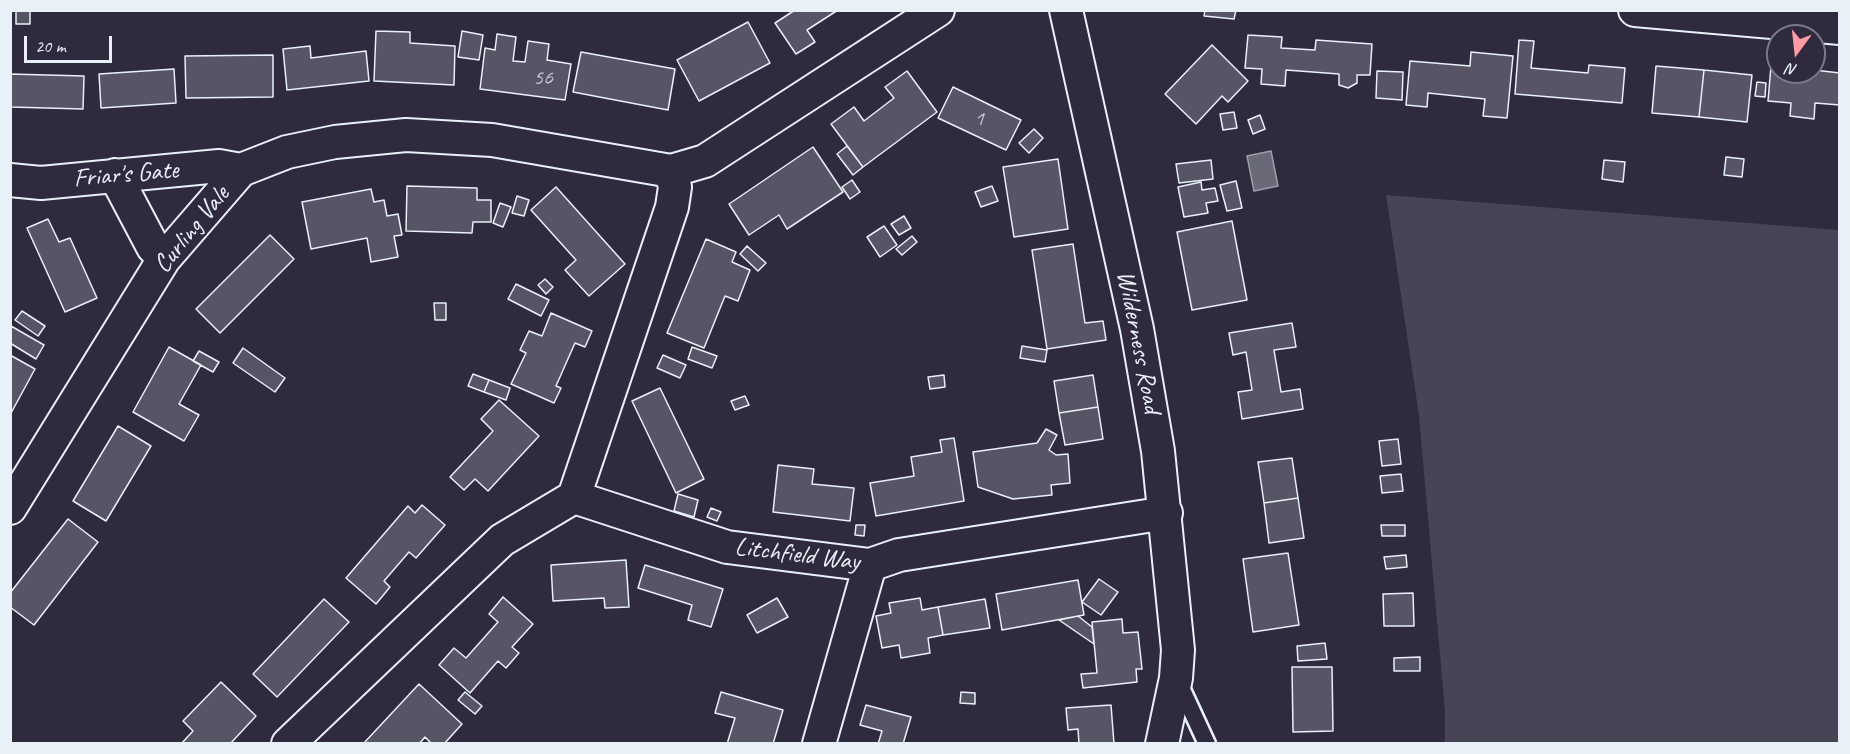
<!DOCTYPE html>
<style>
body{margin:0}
#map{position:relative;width:1850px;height:754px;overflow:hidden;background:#2f2a3d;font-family:Caveat,sans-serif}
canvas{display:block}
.frame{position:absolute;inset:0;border:12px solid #e8f1f8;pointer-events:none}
.north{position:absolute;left:1766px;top:24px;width:60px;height:60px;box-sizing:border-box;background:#2f2a3d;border:2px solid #797a88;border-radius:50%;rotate:195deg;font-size:16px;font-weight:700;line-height:24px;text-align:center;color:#e8f1f8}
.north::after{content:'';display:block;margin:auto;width:21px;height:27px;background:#ff9aa2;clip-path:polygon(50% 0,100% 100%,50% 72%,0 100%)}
.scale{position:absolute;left:24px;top:36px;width:88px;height:27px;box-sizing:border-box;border:3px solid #e8f1f8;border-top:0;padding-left:8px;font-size:18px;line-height:21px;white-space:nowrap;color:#e8f1f8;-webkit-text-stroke:4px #2f2a3d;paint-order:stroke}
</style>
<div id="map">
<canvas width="1850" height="754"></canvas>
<div class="frame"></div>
<div class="north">N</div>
<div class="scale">20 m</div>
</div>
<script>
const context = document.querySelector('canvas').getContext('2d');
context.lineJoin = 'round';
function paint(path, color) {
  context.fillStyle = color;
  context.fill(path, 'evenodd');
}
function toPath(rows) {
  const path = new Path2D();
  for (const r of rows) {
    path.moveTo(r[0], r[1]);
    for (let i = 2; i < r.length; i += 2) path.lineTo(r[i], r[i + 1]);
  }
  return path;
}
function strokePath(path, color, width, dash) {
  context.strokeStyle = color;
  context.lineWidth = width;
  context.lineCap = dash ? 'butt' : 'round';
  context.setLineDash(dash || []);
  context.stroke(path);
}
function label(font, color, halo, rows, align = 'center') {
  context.font = font + ' Caveat,sans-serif';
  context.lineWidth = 4.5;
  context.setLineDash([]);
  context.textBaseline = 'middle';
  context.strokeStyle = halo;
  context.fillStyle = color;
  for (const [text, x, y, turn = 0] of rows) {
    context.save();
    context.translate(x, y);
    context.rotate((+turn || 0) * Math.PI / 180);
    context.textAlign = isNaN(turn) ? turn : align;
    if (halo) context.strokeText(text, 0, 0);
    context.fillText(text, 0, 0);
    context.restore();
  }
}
paint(toPath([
 [1386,195,1839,230,1839,743,1445,743,1445,712,1419,416]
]), '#464455');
const water = toPath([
 [1271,151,1278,186,1254,191,1247,156,1271,151]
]);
paint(water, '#696978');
strokePath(water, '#9c9fab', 1.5);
const building = toPath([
 [16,10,30,10,30,24,16,24,16,10],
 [795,10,838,10,807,30,815,42,796,54,775,23,795,10],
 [1205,10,1236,10,1234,19,1204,16,1205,10],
 [748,22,770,63,699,101,677,60,748,22],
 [376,31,410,32,410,43,455,46,454,85,374,81,376,31],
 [462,31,483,35,479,60,458,57,462,31],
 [497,34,516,37,513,61,525,62,528,41,549,44,547,60,571,64,565,100,480,89,485,48,495,50,497,34],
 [1248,35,1282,37,1281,48,1315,50,1316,40,1372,44,1370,75,1357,75,1357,83,1348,88,1339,85,1339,74,1286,70,1285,86,1261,84,1262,69,1245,68,1248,35],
 [1519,40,1534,41,1531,68,1588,73,1589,65,1625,68,1622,103,1515,94,1519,40],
 [1212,45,1248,81,1228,102,1222,96,1196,124,1165,94,1212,45],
 [310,46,311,58,366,51,369,81,287,90,283,49,310,46],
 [581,52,675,69,668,110,573,92,581,52],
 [1471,52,1513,56,1507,118,1483,116,1485,99,1428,93,1427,107,1406,105,1410,61,1470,66,1471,52],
 [273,55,273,97,186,98,185,56,273,55],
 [1656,66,1704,70,1699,117,1652,113,1656,66],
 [1771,66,1778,67,1778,72,1814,70,1840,73,1840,105,1815,103,1814,119,1790,116,1791,103,1768,101,1771,66],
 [174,69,176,103,101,108,99,74,174,69],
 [1704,70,1752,75,1747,122,1699,117,1704,70],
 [907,71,937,112,863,167,831,124,854,107,864,121,894,98,885,87,907,71],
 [1377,71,1403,72,1402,100,1376,98,1377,71],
 [10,74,84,76,83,109,10,107,10,74],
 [1757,82,1766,83,1765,97,1755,96,1757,82],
 [953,87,1021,120,1006,150,938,118,953,87],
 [1234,112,1237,128,1223,130,1220,114,1234,112],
 [1260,115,1265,129,1253,134,1248,120,1260,115],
 [1034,129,1043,138,1029,153,1019,143,1034,129],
 [847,146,863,167,853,175,837,154,847,146],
 [813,147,843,192,787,229,779,215,749,235,729,204,813,147],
 [1726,157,1744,159,1742,177,1724,175,1726,157],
 [1058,159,1068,229,1014,237,1003,167,1058,159],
 [1211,160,1213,179,1179,183,1176,164,1211,160],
 [1604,160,1625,162,1623,182,1602,179,1604,160],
 [852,180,860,192,850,199,842,187,852,180],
 [1236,181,1242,208,1227,211,1220,185,1236,181],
 [1201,182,1202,190,1215,188,1218,201,1206,203,1208,213,1184,217,1178,187,1201,182],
 [407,186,477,188,477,200,491,200,491,222,473,222,472,233,406,231,407,186],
 [992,186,998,201,981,207,975,192,992,186],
 [556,187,625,264,589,296,565,270,576,260,531,210,556,187],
 [371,189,374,202,384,200,387,216,398,214,402,235,394,236,398,257,371,262,367,238,311,249,302,202,371,189],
 [517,196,529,200,524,216,512,213,517,196],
 [500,203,511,207,503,227,493,223,500,203],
 [904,216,911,228,899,235,891,224,904,216],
 [48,219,59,242,70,238,97,298,65,312,27,228,48,219],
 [1232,221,1247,300,1192,310,1177,232,1232,221],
 [884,226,897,245,880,257,867,237,884,226],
 [270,235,294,259,220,333,196,309,270,235],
 [912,236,917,242,902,255,896,249,912,236],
 [706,239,736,252,732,262,750,270,738,301,725,296,704,348,667,333,706,239],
 [1073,244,1085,323,1103,321,1106,340,1047,349,1032,250,1073,244],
 [747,246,766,263,758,271,740,254,747,246],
 [545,279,553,287,546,294,538,285,545,279],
 [516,284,549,300,541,316,508,299,516,284],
 [434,303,446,303,446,320,435,320,434,303],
 [22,311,45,326,38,336,15,320,22,311],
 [551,313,592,331,585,347,575,343,556,386,561,388,554,403,511,384,526,353,520,350,529,331,542,336,551,313],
 [1292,323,1296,347,1274,350,1281,392,1300,389,1303,409,1242,419,1238,392,1252,390,1246,352,1233,355,1229,333,1292,323],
 [11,326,44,345,36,359,10,343,11,326],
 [1022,346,1047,350,1045,362,1020,358,1022,346],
 [169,347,201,365,179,404,199,415,184,441,133,412,169,347],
 [692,347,717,356,712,368,688,359,692,347],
 [243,348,285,378,275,392,233,363,243,348],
 [199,351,219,362,213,372,193,361,199,351],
 [10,355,35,369,10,415,10,355],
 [663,355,686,365,680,378,657,368,663,355],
 [473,374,489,380,484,392,468,386,473,374],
 [944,375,945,387,930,389,928,377,944,375],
 [1093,375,1098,407,1059,413,1054,381,1093,375],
 [489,380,510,388,506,400,484,392,489,380],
 [660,388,704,479,676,493,632,401,660,388],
 [745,396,749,405,735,410,731,401,745,396],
 [499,400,539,436,488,491,475,479,464,490,450,477,493,431,481,419,499,400],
 [1098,407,1103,439,1065,445,1059,413,1098,407],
 [118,426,151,446,106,521,73,501,118,426],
 [1046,429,1057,435,1049,450,1056,455,1068,454,1070,483,1051,485,1052,495,1013,499,978,487,973,452,1037,443,1046,429],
 [954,438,964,501,876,516,870,483,914,476,911,457,942,452,940,440,954,438],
 [1398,439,1401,464,1382,466,1379,441,1398,439],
 [1292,458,1298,498,1264,503,1258,462,1292,458],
 [778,465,814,469,812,484,854,488,850,521,773,512,778,465],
 [1401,474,1403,491,1382,493,1380,476,1401,474],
 [678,494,698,500,694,517,674,511,678,494],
 [1298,498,1304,538,1269,543,1264,503,1298,498],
 [422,505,445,525,416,558,409,552,384,581,390,587,376,604,346,578,408,506,415,513,422,505],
 [711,508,721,512,717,521,707,517,711,508],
 [68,519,98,542,34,625,10,607,10,593,68,519],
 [856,525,865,525,864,536,855,535,856,525],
 [1381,525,1405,525,1405,536,1382,536,1381,525],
 [1288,553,1299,625,1253,632,1243,559,1288,553],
 [1406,555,1407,567,1386,569,1384,557,1406,555],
 [626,560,629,607,605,608,604,598,553,601,551,565,626,560],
 [645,565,723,589,711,627,688,620,692,605,638,588,645,565],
 [1099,579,1118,592,1101,615,1082,602,1099,579],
 [1078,580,1084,615,1002,630,996,594,1078,580],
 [1413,593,1414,626,1384,626,1383,594,1413,593],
 [503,597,533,624,512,647,519,653,506,668,498,661,470,693,439,665,454,648,466,658,498,622,489,614,503,597],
 [777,598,788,617,757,633,747,615,777,598],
 [920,598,922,610,938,607,943,635,928,638,930,653,901,658,899,645,882,648,876,616,891,613,889,603,920,598],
 [324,599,349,622,277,697,253,674,324,599],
 [985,599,990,628,943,635,938,607,985,599],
 [1078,616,1092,627,1094,644,1059,620,1078,616],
 [1122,619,1123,633,1138,632,1142,669,1136,669,1137,682,1083,688,1081,674,1097,673,1092,622,1122,619],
 [1325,643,1327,659,1298,661,1297,646,1325,643],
 [1420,657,1420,671,1394,671,1394,658,1420,657],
 [1292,667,1332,667,1333,731,1293,732,1292,667],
 [221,682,256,716,230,744,181,744,193,731,183,721,221,682],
 [419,684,462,724,444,744,432,744,425,737,419,744,363,744,419,684],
 [465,692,482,706,475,714,458,700,465,692],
 [721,692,783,710,773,744,727,744,735,718,715,713,721,692],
 [961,692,975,693,975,704,960,703,961,692],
 [866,705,911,717,903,744,878,744,882,731,860,725,866,705],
 [1111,705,1114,744,1079,744,1078,729,1068,730,1066,708,1111,705]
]);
paint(building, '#575565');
strokePath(building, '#e8f1f8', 1.5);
const service = toPath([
 [1178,681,1207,744]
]);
const minor = toPath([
 [1066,10,1137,329,1158,451,1178,650,1176,678,1162,744],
 [1635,10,1840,28],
 [115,175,153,247,164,259],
 [10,180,41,183,219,166,241,170],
 [574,497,727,547,870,565,899,555,1166,513],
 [10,508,164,259,241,170,287,152,335,142,406,135,492,140,671,171,705,161,938,10],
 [288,744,502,540,574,497,672,207,675,187,671,171],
 [819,744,870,565]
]);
strokePath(service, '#e8f1f8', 21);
strokePath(minor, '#e8f1f8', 36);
strokePath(service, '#2f2a3d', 16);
strokePath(minor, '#2f2a3d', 32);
label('22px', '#c4cad3', null, [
 ["56",543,78],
 ["1",979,119]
]);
label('26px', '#e8f1f8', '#2f2a3d', [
 ["Friar's Gate",126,175,-5],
 ["Curling Vale",192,230,-51],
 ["Wilderness Road",1138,342,79],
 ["Litchfield Way",797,555,7]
]);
</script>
